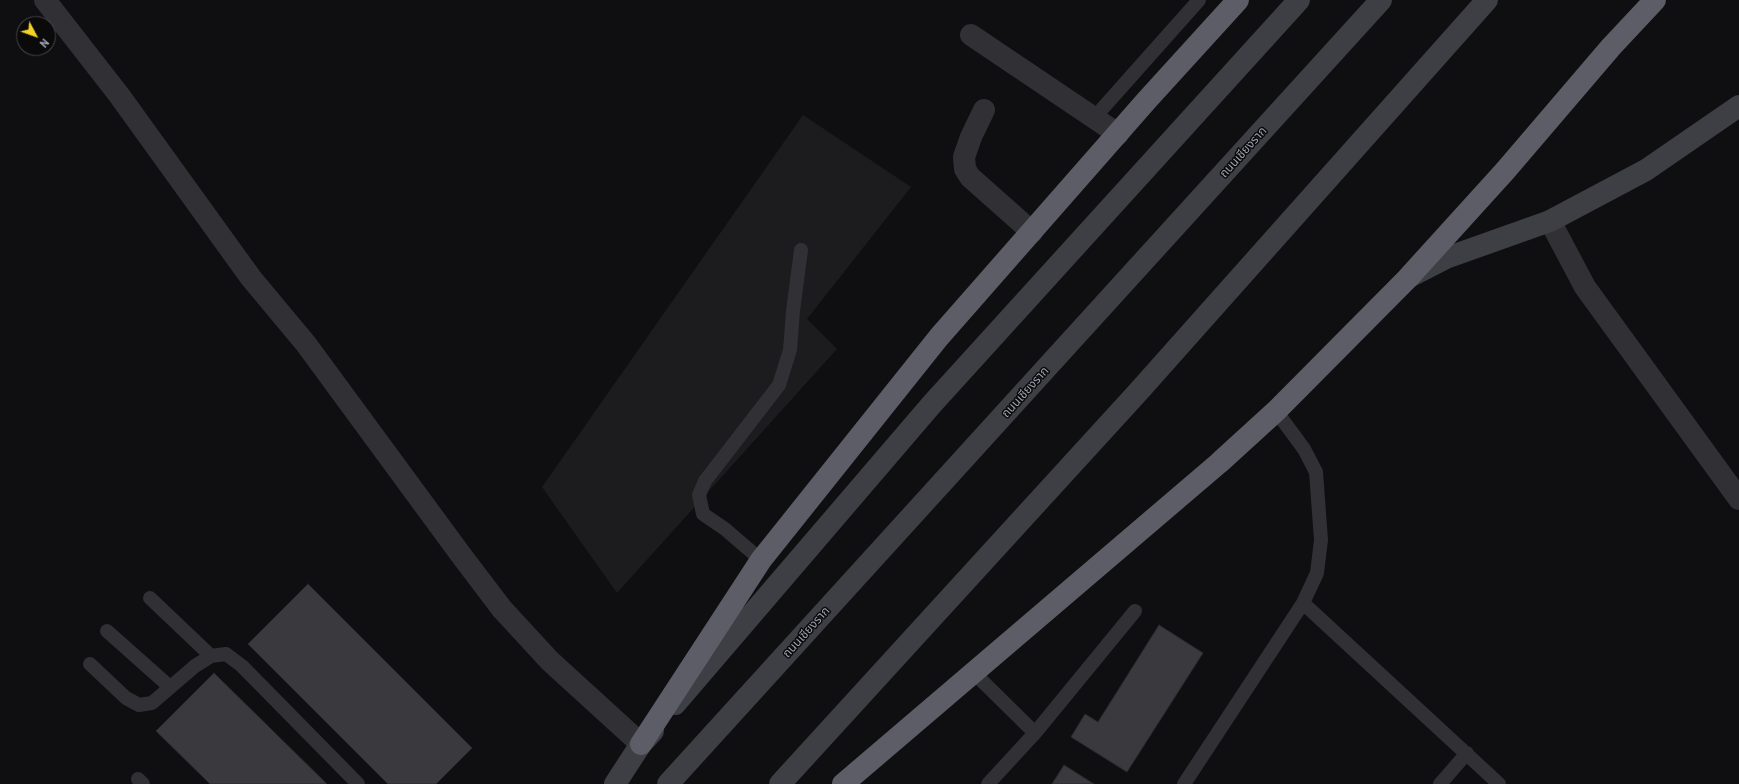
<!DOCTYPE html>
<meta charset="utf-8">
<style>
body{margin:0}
#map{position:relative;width:1739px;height:784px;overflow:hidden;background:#0f0f11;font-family:Barlow,sans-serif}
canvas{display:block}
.north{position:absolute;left:16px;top:16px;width:40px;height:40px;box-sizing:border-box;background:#0a0a0b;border:1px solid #46474e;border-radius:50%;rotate:131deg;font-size:11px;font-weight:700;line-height:16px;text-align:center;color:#a0a2b2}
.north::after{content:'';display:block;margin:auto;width:14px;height:18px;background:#f3d325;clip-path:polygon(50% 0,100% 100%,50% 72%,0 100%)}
</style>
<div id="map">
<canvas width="1739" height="784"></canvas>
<div class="north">N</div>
</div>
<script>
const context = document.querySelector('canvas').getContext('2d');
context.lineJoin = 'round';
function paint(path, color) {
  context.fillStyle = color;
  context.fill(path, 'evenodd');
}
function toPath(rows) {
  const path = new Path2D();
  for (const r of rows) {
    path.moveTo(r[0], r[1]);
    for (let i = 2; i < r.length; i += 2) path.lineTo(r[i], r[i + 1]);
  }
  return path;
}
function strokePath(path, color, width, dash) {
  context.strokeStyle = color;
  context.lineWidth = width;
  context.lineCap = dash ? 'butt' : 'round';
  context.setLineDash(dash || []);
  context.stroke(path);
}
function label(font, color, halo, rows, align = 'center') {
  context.font = font + ' Barlow,"Noto Sans Thai",sans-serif';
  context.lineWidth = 3;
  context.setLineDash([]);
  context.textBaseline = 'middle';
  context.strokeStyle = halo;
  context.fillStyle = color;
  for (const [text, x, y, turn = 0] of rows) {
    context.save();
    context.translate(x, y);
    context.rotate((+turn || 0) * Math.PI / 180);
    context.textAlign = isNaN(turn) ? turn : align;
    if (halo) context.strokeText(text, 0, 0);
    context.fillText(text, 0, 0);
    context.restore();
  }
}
paint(toPath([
 [803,115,911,187,807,319,837,349,617,593,542,487]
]), '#1c1b1d');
const building = toPath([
 [308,584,472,748,436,784,388,784,248,644,308,584],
 [1159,625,1203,653,1127,772,1071,737,1085,714,1098,722,1159,625],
 [214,673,327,784,210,784,156,731,214,673],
 [1064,765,1094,784,1052,784,1064,765]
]);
paint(building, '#3a393e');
strokePath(building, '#2a292d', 1);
strokePath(toPath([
 [1094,118,1199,0],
 [761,560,725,529,703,514,699,495,705,481,779,385,790,350,793,311,801,250],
 [150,598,211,656],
 [1303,603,1499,784],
 [107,631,170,687],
 [90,664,126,698,139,705,152,703,195,666,211,656,226,654,242,666,358,784],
 [973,672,1035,733],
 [138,779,143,784],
 [988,784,1035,733,1135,611],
 [1184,784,1303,603,1317,573,1321,540,1316,472,1304,449,1276,411],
 [1440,784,1467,753]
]), '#303035', 14);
strokePath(toPath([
 [45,0,119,95,251,278,306,344,461,555,502,609,550,661,641,744],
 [971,35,1118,134],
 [984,110,971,137,964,157,965,169,970,177,1032,232],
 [1550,221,1585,287,1739,499]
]), '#303035', 22);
strokePath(toPath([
 [1411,276,1446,258,1550,221,1646,170,1739,106],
 [675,704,932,404,1299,0],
 [615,784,641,744,653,731],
 [668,784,1381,0],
 [780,784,1139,391,1487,0]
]), '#3e3f45', 22);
strokePath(toPath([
 [641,744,761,560,939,337,1147,100,1238,0],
 [843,784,1219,463,1276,411,1407,279,1505,171,1611,47,1655,0]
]), '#5c5d67', 22);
label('12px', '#a0a2b2', '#0a0a0b', [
 ["ถนนเชียงราก",1243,152,-48],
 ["ถนนเชียงราก",1025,392,-48],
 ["ถนนเชียงราก",806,632,-48]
]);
</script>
